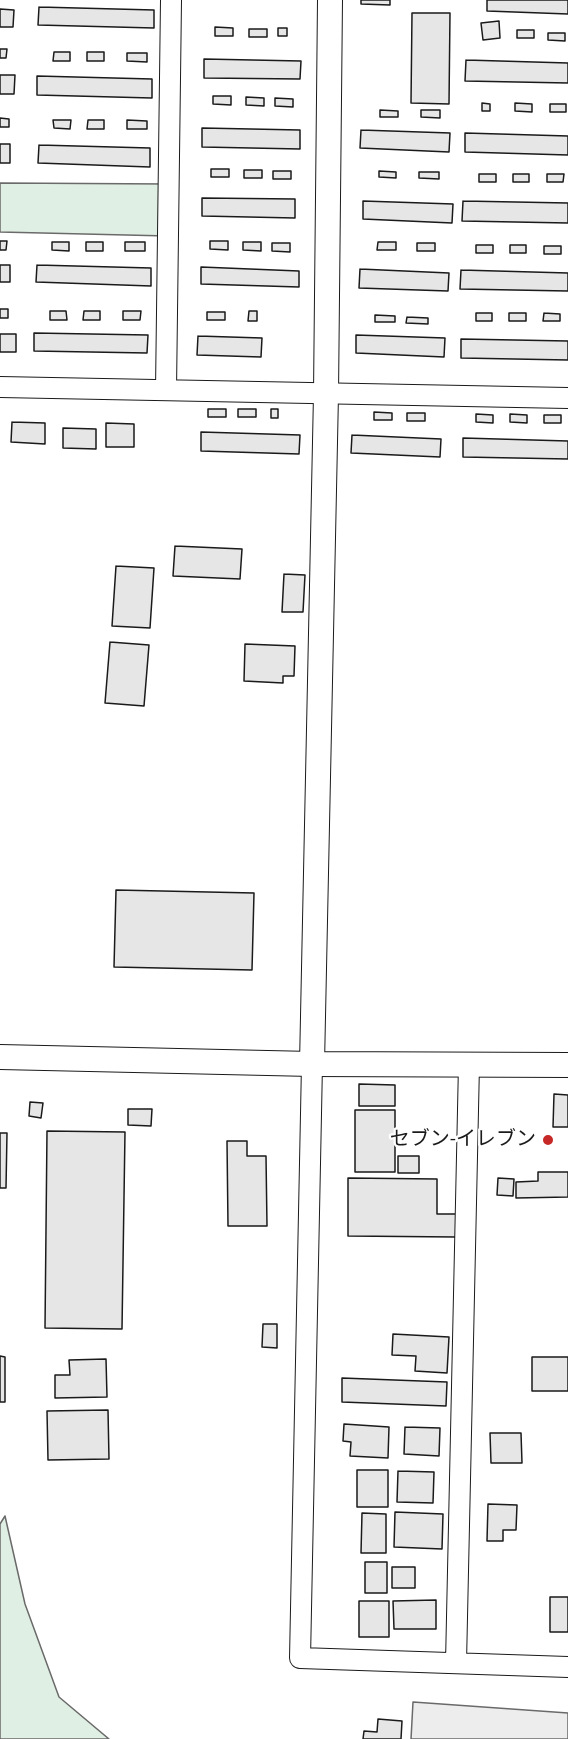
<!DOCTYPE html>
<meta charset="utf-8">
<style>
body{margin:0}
canvas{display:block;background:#fff}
</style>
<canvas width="568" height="1739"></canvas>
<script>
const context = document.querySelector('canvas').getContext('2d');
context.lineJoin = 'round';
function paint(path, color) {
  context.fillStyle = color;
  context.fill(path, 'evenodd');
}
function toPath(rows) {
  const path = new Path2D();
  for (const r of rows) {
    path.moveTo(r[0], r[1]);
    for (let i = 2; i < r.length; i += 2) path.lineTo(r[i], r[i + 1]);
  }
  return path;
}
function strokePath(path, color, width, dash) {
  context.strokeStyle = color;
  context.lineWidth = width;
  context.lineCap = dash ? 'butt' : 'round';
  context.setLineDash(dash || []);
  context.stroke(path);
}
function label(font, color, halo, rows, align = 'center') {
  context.font = font + ' "Source Serif 4","Noto Sans JP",serif';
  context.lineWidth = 4.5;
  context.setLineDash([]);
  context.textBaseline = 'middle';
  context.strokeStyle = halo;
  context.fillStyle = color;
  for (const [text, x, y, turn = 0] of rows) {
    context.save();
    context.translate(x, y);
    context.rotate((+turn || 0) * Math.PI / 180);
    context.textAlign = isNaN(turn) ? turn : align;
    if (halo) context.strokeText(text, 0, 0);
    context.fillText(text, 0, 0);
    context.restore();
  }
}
const green = toPath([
 [0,183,169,184,168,236,0,232,0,183],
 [5,1516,25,1604,59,1697,109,1739,0,1739,0,1524,5,1516]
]);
paint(green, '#e0efe3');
strokePath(green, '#6a6a6a', 1.5);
const parking = toPath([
 [413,1702,568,1713,568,1739,411,1739,413,1702]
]);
paint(parking, '#ededed');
strokePath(parking, '#6a6a6a', 1.5);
const building = toPath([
 [361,0,390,0,390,5,361,4,361,0],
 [487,0,568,0,568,14,487,11,487,0],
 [39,7,154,10,154,28,38,25,39,7],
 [0,9,14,10,13,27,0,27,0,9],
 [412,13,450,13,449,104,411,103,412,13],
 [499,21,500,38,483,40,481,23,499,21],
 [215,27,233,28,233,36,215,36,215,27],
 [278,28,287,28,287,36,278,36,278,28],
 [249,29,267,29,267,37,249,37,249,29],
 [517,30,534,30,534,38,517,38,517,30],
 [548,33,565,33,565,41,548,40,548,33],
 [0,49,7,49,6,58,0,58,0,49],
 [54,52,70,52,70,61,53,61,54,52],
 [87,52,104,52,104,61,87,61,87,52],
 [127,53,147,53,147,62,127,61,127,53],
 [204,59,301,61,300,79,204,78,204,59],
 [466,60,568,63,568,83,465,81,466,60],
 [0,75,15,75,14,94,0,94,0,75],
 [37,76,152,79,152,98,37,95,37,76],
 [213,96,231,96,231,105,213,104,213,96],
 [246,97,264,98,264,106,246,105,246,97],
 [275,98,293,99,293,107,275,106,275,98],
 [482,103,490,104,490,111,482,111,482,103],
 [515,103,532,104,532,112,515,111,515,103],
 [550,104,566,104,566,112,550,112,550,104],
 [380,110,398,111,398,117,380,117,380,110],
 [421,110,440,110,440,118,421,117,421,110],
 [0,118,9,119,9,127,0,127,0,118],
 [53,120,71,120,70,129,54,128,53,120],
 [88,120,104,120,104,129,87,129,88,120],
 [127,120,147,121,147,129,127,129,127,120],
 [202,128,300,130,300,149,202,147,202,128],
 [361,130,450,133,449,152,360,148,361,130],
 [465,133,568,136,568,155,465,152,465,133],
 [0,144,10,144,10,163,0,163,0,144],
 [39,145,150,148,150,167,38,163,39,145],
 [211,169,229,169,229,177,211,177,211,169],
 [244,170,262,170,262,178,244,178,244,170],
 [273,171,291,171,291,179,273,179,273,171],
 [379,171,396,172,396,178,379,177,379,171],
 [419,172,439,172,439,179,419,178,419,172],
 [479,174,496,174,496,182,479,182,479,174],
 [513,174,529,174,529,182,513,182,513,174],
 [547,174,564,174,563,182,547,182,547,174],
 [202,198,295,199,295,218,202,216,202,198],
 [363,201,453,204,452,223,363,219,363,201],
 [463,201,568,203,568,223,462,221,463,201],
 [0,241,7,241,6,250,0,250,0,241],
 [210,241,228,241,228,250,210,249,210,241],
 [52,242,69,242,69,251,52,250,52,242],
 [86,242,103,242,103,251,86,251,86,242],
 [125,242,145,242,145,251,125,251,125,242],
 [243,242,261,242,261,251,243,250,243,242],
 [378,242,396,242,396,250,377,250,378,242],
 [272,243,290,243,290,252,272,251,272,243],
 [417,243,435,243,435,251,417,251,417,243],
 [476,245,493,245,493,253,476,253,476,245],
 [510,245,526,245,526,253,510,253,510,245],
 [544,246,561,246,561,254,544,254,544,246],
 [0,265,10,265,10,282,0,282,0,265],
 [37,265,151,268,151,286,36,282,37,265],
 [201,267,299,271,299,287,201,284,201,267],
 [360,269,449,273,448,291,359,288,360,269],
 [461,270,568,273,568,291,460,289,461,270],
 [0,309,8,309,8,318,0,318,0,309],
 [50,311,66,311,67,320,50,320,50,311],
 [84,311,100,311,100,320,83,320,84,311],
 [123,311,141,311,140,320,123,320,123,311],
 [249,311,257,311,257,321,248,321,249,311],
 [207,312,225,312,225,320,207,320,207,312],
 [476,313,492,313,492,321,476,321,476,313],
 [509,313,526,313,526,321,509,321,509,313],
 [544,313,560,314,560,321,543,321,544,313],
 [375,315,395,316,395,322,375,322,375,315],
 [407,317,428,318,428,324,406,323,407,317],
 [34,333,148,335,147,353,34,351,34,333],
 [0,334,16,334,16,352,0,352,0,334],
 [356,335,445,338,444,357,356,353,356,335],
 [198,336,262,338,261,357,197,355,198,336],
 [461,339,568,341,568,360,461,358,461,339],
 [208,409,226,409,226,417,208,417,208,409],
 [238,409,256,409,256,417,238,417,238,409],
 [271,409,278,409,278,418,271,418,271,409],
 [374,412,392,413,392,420,374,420,374,412],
 [407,413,425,413,425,421,407,421,407,413],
 [476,414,493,415,493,423,476,422,476,414],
 [510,414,527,415,527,423,510,422,510,414],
 [544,415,561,415,561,423,544,423,544,415],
 [12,422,45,423,45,444,11,442,12,422],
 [106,423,134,424,134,447,106,447,106,423],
 [63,428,96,429,96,449,63,448,63,428],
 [201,432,300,435,299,454,201,451,201,432],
 [352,435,441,439,440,457,351,453,352,435],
 [463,438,568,441,568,459,463,457,463,438],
 [175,546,242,549,240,579,173,576,175,546],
 [116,566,154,568,150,628,112,626,116,566],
 [284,574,305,575,303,612,282,612,284,574],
 [110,642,149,645,144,706,105,703,110,642],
 [245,644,295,646,294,676,283,676,283,683,244,681,245,644],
 [116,890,254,893,252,970,114,967,116,890],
 [359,1084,395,1085,395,1106,359,1106,359,1084],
 [554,1094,568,1095,568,1127,553,1127,554,1094],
 [30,1102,43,1103,41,1118,29,1116,30,1102],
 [128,1109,152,1109,151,1126,128,1125,128,1109],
 [355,1110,395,1110,395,1172,355,1172,355,1110],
 [47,1131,125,1132,122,1329,45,1328,47,1131],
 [0,1133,7,1133,6,1188,0,1188,0,1133],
 [227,1141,247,1141,247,1156,266,1156,267,1226,228,1226,227,1141],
 [398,1156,419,1156,419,1173,398,1173,398,1156],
 [538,1172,568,1172,568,1197,516,1198,516,1182,538,1181,538,1172],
 [348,1178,437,1179,437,1214,456,1214,456,1237,348,1236,348,1178],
 [498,1178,514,1179,513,1196,497,1195,498,1178],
 [263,1324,277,1324,277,1348,262,1347,263,1324],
 [393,1334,449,1337,447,1373,415,1371,416,1356,392,1355,393,1334],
 [0,1356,5,1357,5,1402,0,1402,0,1356],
 [532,1357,568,1357,568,1391,532,1391,532,1357],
 [106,1359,107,1397,55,1398,55,1375,70,1375,69,1360,106,1359],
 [342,1378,447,1382,446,1406,342,1402,342,1378],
 [108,1410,109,1459,48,1460,47,1411,108,1410],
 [344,1424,389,1427,388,1458,350,1456,351,1442,343,1441,344,1424],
 [405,1427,440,1428,439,1456,404,1454,405,1427],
 [490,1433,521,1433,522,1463,491,1463,490,1433],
 [357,1470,388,1470,388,1507,357,1507,357,1470],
 [398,1471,434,1472,433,1503,397,1502,398,1471],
 [488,1504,517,1505,516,1530,503,1530,503,1541,487,1541,488,1504],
 [395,1512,443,1514,442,1549,394,1547,395,1512],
 [362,1513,386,1514,386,1553,361,1553,362,1513],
 [365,1562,387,1562,387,1593,365,1593,365,1562],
 [392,1567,415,1567,415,1588,392,1588,392,1567],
 [550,1597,568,1597,568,1632,550,1632,550,1597],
 [436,1600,436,1629,394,1629,393,1601,436,1600],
 [359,1601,389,1601,389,1637,359,1637,359,1601],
 [378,1719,402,1721,401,1739,363,1739,364,1731,377,1732,378,1719]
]);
paint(building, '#e6e6e6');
strokePath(building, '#1a1a1a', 1.5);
const minor = toPath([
 [0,387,568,398],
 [166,390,171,0],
 [312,1064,300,1658,568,1667],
 [456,1663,469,1064]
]);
const tertiary = toPath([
 [0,1057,312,1064,568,1065],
 [312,1064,326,394,330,0]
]);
strokePath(minor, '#1a1a1a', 22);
strokePath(tertiary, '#1a1a1a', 26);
strokePath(minor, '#fff', 20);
strokePath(tertiary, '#fff', 24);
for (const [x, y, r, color] of [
 [548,1140,6,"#c62828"]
]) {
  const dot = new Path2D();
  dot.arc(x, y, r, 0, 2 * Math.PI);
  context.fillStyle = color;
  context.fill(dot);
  strokePath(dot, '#fff', 2);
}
label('20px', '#1a1a1a', '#fff', [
 ["セブン-イレブン",536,1140]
], 'right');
</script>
